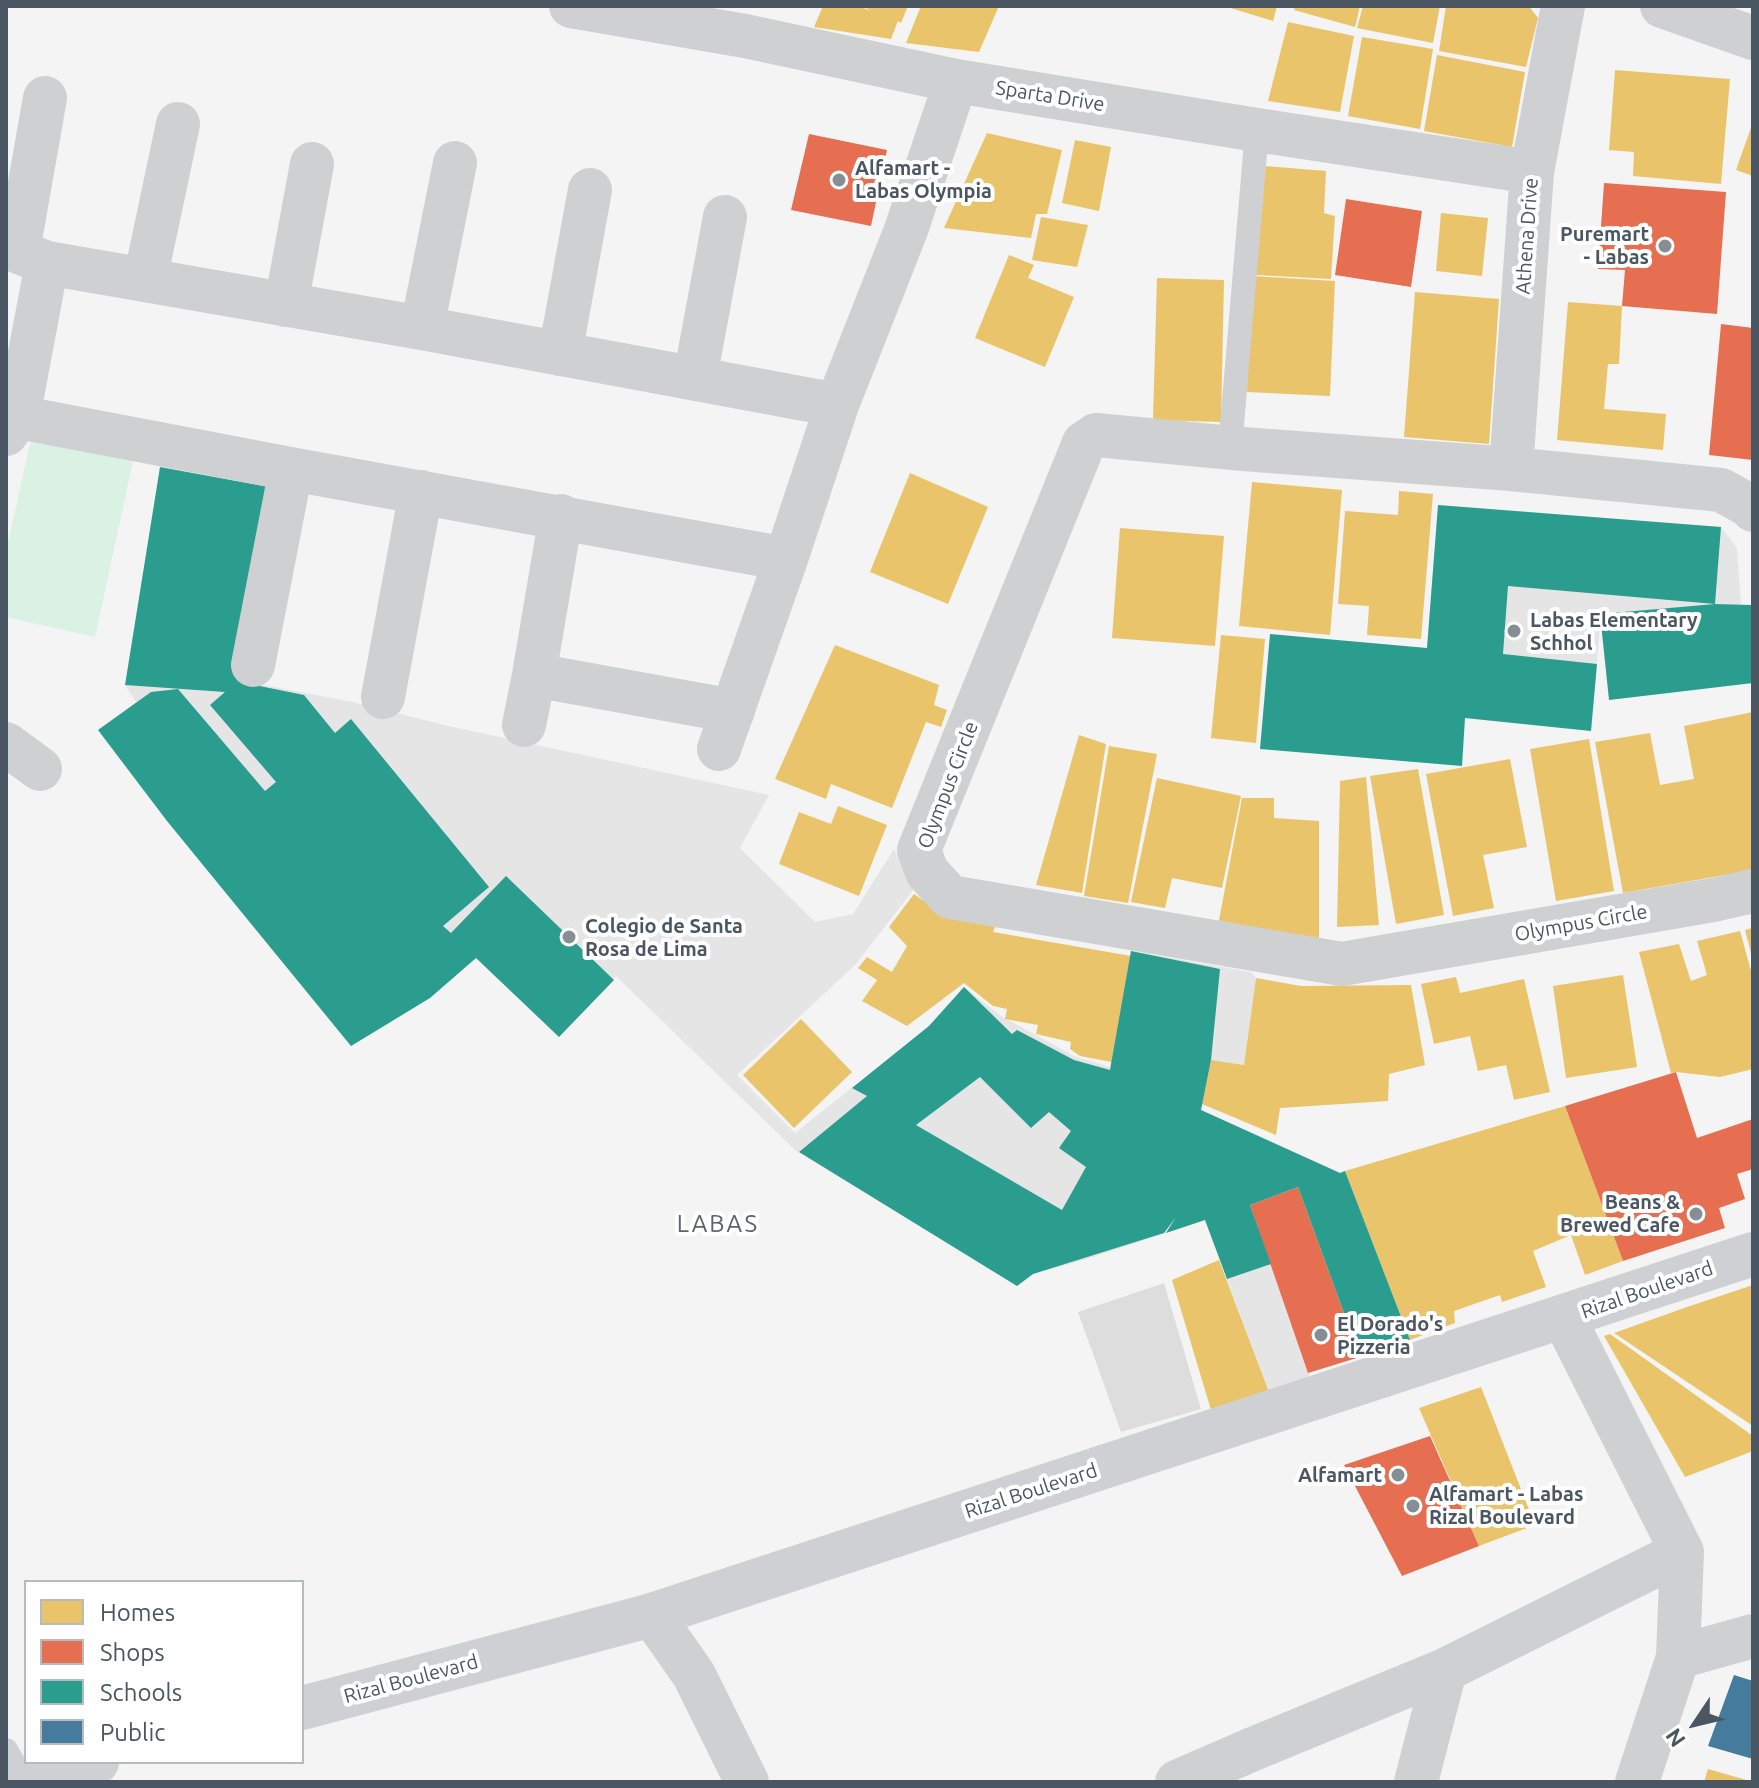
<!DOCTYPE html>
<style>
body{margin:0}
#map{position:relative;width:1759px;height:1788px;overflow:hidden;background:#f4f4f4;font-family:Ubuntu,sans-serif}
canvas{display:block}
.frame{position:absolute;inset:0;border:8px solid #4a5661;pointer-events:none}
.legend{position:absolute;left:24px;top:1580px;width:280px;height:184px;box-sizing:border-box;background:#fff;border:2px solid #b7bbc0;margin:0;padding:10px 14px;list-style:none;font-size:24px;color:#4a5661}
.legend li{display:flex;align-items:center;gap:16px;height:40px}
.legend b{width:40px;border:2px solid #b7bbc0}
.north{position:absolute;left:1655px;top:1684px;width:80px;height:80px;-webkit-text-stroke:6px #fff;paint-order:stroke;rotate:235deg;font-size:22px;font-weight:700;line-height:32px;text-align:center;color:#4a5661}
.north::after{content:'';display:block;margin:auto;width:28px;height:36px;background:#4a5661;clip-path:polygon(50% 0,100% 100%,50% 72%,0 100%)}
</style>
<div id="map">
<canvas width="1759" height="1788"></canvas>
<div class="frame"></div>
<ul class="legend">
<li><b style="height:22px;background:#e9c46a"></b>Homes</li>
<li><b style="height:22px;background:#e76f51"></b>Shops</li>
<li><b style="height:22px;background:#2a9d8f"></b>Schools</li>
<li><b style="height:22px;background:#457b9d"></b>Public</li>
</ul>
<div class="north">N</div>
</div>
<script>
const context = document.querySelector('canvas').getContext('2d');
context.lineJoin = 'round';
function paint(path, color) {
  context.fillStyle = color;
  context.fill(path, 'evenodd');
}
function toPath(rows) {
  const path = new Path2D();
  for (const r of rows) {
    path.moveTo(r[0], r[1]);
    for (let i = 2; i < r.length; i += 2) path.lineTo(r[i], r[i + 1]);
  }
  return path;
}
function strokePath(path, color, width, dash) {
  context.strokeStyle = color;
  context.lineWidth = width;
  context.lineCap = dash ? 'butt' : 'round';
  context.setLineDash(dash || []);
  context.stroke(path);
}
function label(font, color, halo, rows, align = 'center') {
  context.font = font + ' Ubuntu,sans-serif';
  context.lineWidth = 8;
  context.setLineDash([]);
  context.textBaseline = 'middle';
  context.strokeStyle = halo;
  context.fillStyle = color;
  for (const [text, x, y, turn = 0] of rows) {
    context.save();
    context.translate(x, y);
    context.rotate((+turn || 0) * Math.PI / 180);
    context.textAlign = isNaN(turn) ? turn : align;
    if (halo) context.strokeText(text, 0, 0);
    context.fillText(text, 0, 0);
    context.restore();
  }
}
paint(toPath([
 [1438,505,1721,527,1737,548,1741,605,1715,604,1601,614,1591,731,1465,718,1471,652,1427,648],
 [243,681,353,702,444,725,769,795,740,848,815,922,853,914,894,849,914,889,856,964,737,1075,795,1133,929,1026,964,987,1001,1016,1076,1057,1110,1067,1131,951,1251,972,1256,978,1244,1065,1211,1060,1201,1110,1338,1172,1250,1205,1311,1380,1269,1392,1205,1220,1084,1260,1033,1274,1017,1286,795,1150,616,976,559,1037,476,958,430,998,351,1046,167,821,98,730,136,702,125,685]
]), '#e6e5e6');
paint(toPath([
 [32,435,134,457,95,637,6,617,6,552]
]), '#d9f2e3');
paint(toPath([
 [823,6,859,6,871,11,863,6,908,6,901,23,898,21,891,39,814,27],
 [921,6,999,6,979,52,906,43],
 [1224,6,1277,6,1273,21],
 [1295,6,1360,6,1355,27,1294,10],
 [1363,6,1440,6,1433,43,1357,28],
 [1446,6,1529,6,1538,18,1526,67,1439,51],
 [1288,22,1354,36,1340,112,1268,101],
 [1362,37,1433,49,1420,129,1348,116],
 [1437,55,1525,72,1512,147,1424,131],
 [1615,70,1730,79,1721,184,1633,176,1634,152,1609,150],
 [1753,122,1753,176,1736,170],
 [987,133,1062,150,1047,214,1036,214,1031,238,944,228],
 [1075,140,1111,147,1099,211,1062,203],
 [1265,166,1326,171,1324,213,1335,216,1331,279,1256,275],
 [1441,213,1488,218,1482,276,1436,271],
 [1041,217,1088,225,1077,267,1032,260],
 [1009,255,1034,265,1028,278,1074,297,1045,367,975,338],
 [1251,276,1335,281,1330,396,1247,392],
 [1157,278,1224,280,1221,422,1153,420],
 [1415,292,1499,299,1489,444,1404,437],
 [1568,302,1622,306,1619,364,1608,364,1604,409,1666,414,1663,450,1557,440],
 [910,473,988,507,948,604,870,572],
 [1252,482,1342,490,1330,635,1239,626],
 [1399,491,1433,494,1421,639,1367,635,1369,606,1338,604,1345,511,1398,515],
 [1120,528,1224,536,1215,646,1112,638],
 [1221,635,1265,639,1256,743,1211,738],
 [835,645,939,685,934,705,947,710,941,727,926,722,892,808,831,784,826,799,775,779],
 [1753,712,1753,870,1623,893,1595,742,1650,733,1660,785,1694,779,1684,726],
 [1079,735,1106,744,1082,893,1036,885],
 [1589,739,1614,891,1556,901,1530,749],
 [1109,746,1157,754,1128,903,1084,896],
 [1510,759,1527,847,1483,855,1494,908,1453,916,1426,774],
 [1418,769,1444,915,1396,924,1370,776],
 [1366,777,1379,925,1337,927,1340,781],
 [1157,778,1241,796,1222,888,1172,878,1165,908,1131,902],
 [1242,798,1274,798,1274,818,1319,821,1319,946,1217,931],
 [838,806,887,825,859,896,779,864,799,812,831,824],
 [914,894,944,915,995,927,993,932,1131,956,1112,1062,1080,1056,1070,1049,1071,1042,1036,1034,1038,1025,1005,1019,1007,1009,993,1006,964,983,907,1026,862,1001,877,980,858,968,867,957,892,972,907,946,889,927],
 [1753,928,1753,957,1752,957,1745,930],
 [1740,931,1753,978,1753,1069,1720,1077,1676,1072,1671,1073,1639,952,1679,944,1691,981,1707,975,1697,941],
 [1623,975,1637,1067,1566,1078,1553,986],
 [1456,977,1460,993,1524,979,1550,1092,1514,1100,1506,1065,1478,1071,1470,1036,1434,1044,1421,984],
 [1256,978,1301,986,1411,985,1425,1065,1389,1074,1388,1101,1280,1108,1276,1135,1202,1104,1211,1060,1244,1065],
 [801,1019,852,1072,794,1128,743,1075],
 [1565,1106,1623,1261,1585,1275,1571,1235,1533,1251,1546,1287,1502,1302,1500,1295,1454,1311,1455,1323,1410,1340,1345,1171],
 [1219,1260,1269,1392,1211,1410,1172,1280],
 [1753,1285,1753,1426,1614,1333,1687,1307],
 [1610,1334,1753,1436,1753,1451,1685,1477,1604,1336],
 [1481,1387,1535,1525,1479,1546,1419,1408],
 [1708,1769,1750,1781,1750,1782,1704,1782]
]), '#e9c46a');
paint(toPath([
 [809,134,887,150,871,226,791,210],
 [1604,183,1726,192,1717,314,1622,306,1625,270,1598,269],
 [1346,199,1422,211,1411,287,1335,275],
 [1721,324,1753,328,1753,460,1709,455],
 [1676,1072,1697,1138,1753,1119,1753,1169,1737,1174,1745,1199,1719,1208,1725,1228,1623,1261,1565,1106],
 [1298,1187,1360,1357,1308,1373,1250,1205],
 [1430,1436,1479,1546,1402,1576,1344,1465]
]), '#e76f51');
paint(toPath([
 [160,467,280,489,240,682,304,695,335,733,351,719,489,887,443,926,451,933,506,876,614,980,559,1037,476,958,430,998,351,1046,167,821,98,730,151,692,178,689,265,791,276,782,210,705,225,692,125,685],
 [1438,505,1721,527,1715,604,1508,586,1503,654,1597,664,1591,731,1465,718,1462,766,1260,749,1270,634,1427,648],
 [1715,604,1751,605,1753,624,1753,683,1609,700,1600,614],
 [1131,951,1220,969,1211,1060,1201,1110,1340,1173,1345,1171,1410,1340,1360,1357,1298,1187,1250,1205,1271,1264,1227,1279,1205,1220,1166,1233,1176,1217,1164,1233,1033,1274,1017,1286,799,1152,867,1096,852,1088,929,1026,964,987,1012,1034,1017,1030,1074,1060,1110,1070],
 [980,1077,1031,1128,1049,1112,1071,1131,1059,1148,1086,1167,1062,1210,916,1125]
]), '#2a9d8f');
paint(toPath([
 [1734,1675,1753,1681,1753,1759,1708,1746]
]), '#457b9d');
paint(toPath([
 [1164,1283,1201,1409,1121,1432,1078,1312]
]), '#ddddde');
strokePath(toPath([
 [1230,448,1257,130],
 [6,1750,24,1781]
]), '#ced0d2', 24);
strokePath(toPath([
 [571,6,745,36,956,81,1257,130,1532,172],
 [1662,6,1753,38],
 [6,247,47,263,422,328,837,405],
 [18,251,45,98],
 [145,280,178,124],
 [286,305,312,164],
 [422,328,455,163],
 [560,354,590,190],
 [695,378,725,217],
 [6,412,18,417,291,469,786,559],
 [6,434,18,417,47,263],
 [1511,469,1532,172,1563,6],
 [1753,510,1748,505,1721,490,1511,469,1243,449,1096,435,1084,443,919,850,927,872,950,897,1342,964,1713,900,1753,891],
 [253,665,291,469],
 [534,675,733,711],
 [383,697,421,492],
 [524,725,534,675,561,516],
 [6,744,40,769],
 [719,749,786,559,837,405,906,230,956,81],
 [1564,1318,1682,1552,1678,1657,1637,1782],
 [652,1615,694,1675,747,1782],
 [1678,1657,1753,1636],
 [1177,1782,1253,1749,1445,1670,1682,1552],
 [1416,1782,1445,1670]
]), '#ced0d2', 44);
strokePath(toPath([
 [302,1708,652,1615,1753,1254],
 [22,1782,97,1762]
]), '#ced0d4', 44);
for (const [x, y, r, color] of [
 [839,180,8,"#868d94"],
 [1665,246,8,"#868d94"],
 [1514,631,8,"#868d94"],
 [569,937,8,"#868d94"],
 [1696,1214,8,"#868d94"],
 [1321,1335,8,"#868d94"],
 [1398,1475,8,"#868d94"],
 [1413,1506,8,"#868d94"]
]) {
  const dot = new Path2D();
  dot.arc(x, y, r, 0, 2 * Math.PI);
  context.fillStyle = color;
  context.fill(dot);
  strokePath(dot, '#fff', 3);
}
label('20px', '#4a5661', '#fff', [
 ["Sparta Drive",1050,96,9],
 ["Athena Drive",1527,236,-86],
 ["Olympus Circle",948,785,-69],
 ["Olympus Circle",1581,923,-10],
 ["Rizal Boulevard",1647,1290,-19],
 ["Rizal Boulevard",1031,1491,-18],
 ["Rizal Boulevard",411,1679,-15]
]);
label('bold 20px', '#4a5661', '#fff', [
 ["Alfamart -",855,168],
 ["Labas Olympia",855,191],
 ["Puremart",1649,234,"right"],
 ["- Labas",1649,257,"right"],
 ["Labas Elementary",1530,620],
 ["Schhol",1530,643],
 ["Colegio de Santa",585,926],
 ["Rosa de Lima",585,949],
 ["Beans &",1680,1202,"right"],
 ["Brewed Cafe",1680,1225,"right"],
 ["El Dorado's",1337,1324],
 ["Pizzeria",1337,1347],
 ["Alfamart",1382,1475,"right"],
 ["Alfamart - Labas",1429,1494],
 ["Rizal Boulevard",1429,1517]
], 'left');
context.letterSpacing = '2px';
label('24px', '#5f6368', '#fff', [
 ["LABAS",718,1224]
]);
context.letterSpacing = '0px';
</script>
